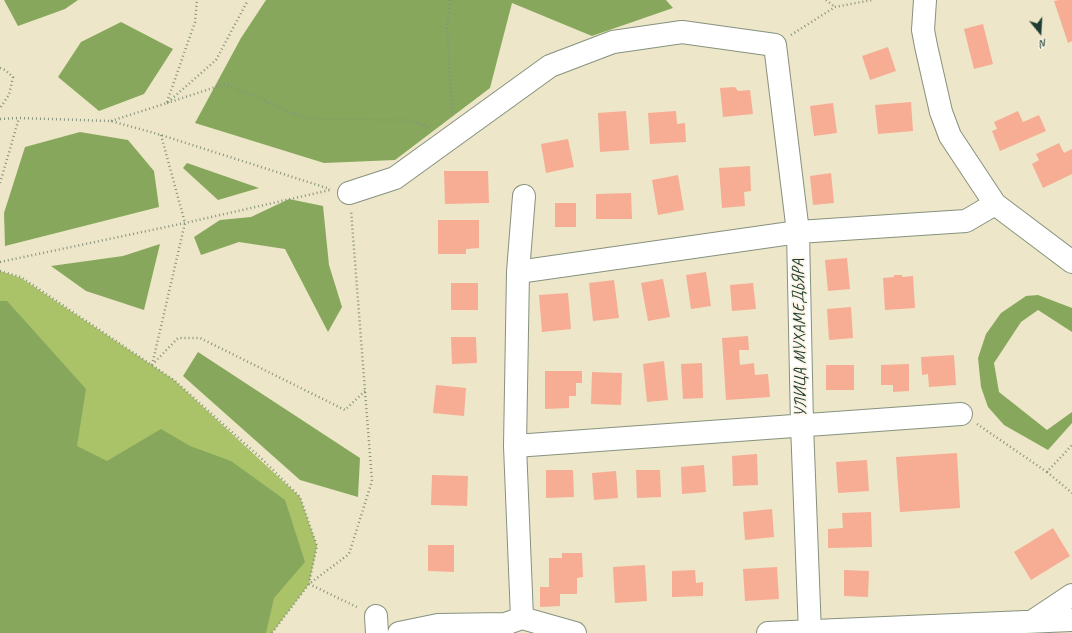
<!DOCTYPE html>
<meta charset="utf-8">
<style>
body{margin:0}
#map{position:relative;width:1072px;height:633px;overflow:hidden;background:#ede6c8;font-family:Caveat,sans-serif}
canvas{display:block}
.north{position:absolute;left:1020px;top:12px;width:40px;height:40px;-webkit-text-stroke:3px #fcf5e5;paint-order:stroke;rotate:162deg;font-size:11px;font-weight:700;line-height:16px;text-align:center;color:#1f3d34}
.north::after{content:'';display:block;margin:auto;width:14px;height:18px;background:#1f3d34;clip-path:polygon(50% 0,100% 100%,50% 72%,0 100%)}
</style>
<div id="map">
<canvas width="1072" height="633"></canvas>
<div class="north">N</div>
</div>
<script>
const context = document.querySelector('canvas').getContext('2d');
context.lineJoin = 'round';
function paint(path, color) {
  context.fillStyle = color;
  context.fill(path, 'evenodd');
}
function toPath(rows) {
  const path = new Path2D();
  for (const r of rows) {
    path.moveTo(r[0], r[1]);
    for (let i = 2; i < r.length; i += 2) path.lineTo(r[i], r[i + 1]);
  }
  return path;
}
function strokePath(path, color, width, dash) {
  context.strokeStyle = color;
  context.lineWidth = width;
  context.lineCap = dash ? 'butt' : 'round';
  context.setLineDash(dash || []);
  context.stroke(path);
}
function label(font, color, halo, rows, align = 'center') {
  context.font = font + ' Caveat,sans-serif';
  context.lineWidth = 3.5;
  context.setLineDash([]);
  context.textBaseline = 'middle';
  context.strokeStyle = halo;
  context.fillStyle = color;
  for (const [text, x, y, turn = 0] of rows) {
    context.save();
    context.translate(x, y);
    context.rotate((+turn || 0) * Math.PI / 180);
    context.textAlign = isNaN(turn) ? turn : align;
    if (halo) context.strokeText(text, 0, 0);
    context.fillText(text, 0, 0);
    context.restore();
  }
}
paint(toPath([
 [0,271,21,278,174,380,300,497,317,546,309,584,272,633,0,633]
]), '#aac268');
paint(toPath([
 [4,0,78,0,65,9,18,26],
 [266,0,666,0,673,8,592,36,512,3,490,88,395,160,324,163,195,123,241,38],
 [121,22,173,49,144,94,99,111,58,77,81,42],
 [80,132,128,140,154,171,159,207,5,246,4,213,25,147],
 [187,163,259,188,218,200,183,168],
 [289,199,323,206,329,265,342,307,328,332,285,249,239,242,201,255,194,237,220,220,251,217],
 [160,244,144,310,86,291,51,266,123,256],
 [1038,295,1072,308,1072,332,1038,310,1021,322,994,363,999,392,1047,430,1072,412,1072,423,1048,450,1004,425,988,407,981,387,978,358,986,334,1001,313,1026,296],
 [0,301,7,301,86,389,77,446,107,461,161,429,190,446,231,461,285,500,305,562,274,598,266,633,0,633],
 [198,352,360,458,358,497,300,480,183,376]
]), '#87a85c');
paint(toPath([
 [1059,0,1072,0,1072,41,1068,43,1054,1],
 [983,24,993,64,974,69,964,29],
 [888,47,896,71,870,80,862,56],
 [735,87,738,91,750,90,753,114,723,117,720,88],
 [911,102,913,131,878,134,875,105],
 [833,103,837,133,814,136,810,106],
 [626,111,629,150,600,152,598,113],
 [676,111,677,124,685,123,686,142,650,144,648,113],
 [1018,111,1023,122,1039,115,1046,131,1000,151,992,131,997,129,994,122],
 [568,139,574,167,546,173,541,144],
 [1059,143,1064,153,1072,149,1072,174,1043,188,1032,164,1039,160,1036,154],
 [750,166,751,191,744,192,745,206,722,208,719,168],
 [444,171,488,171,489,203,445,204],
 [831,173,834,203,813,205,810,176],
 [678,175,684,210,658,215,652,180],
 [631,193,632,219,596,219,596,194],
 [555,203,576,203,576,227,555,227],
 [438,220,479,220,479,248,466,249,466,254,438,254],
 [847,258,850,289,828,291,825,260],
 [706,272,711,306,691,309,686,275],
 [894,275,902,275,902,277,913,276,915,308,885,310,883,278,894,277],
 [663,279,670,317,648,321,641,283],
 [614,280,619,318,593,321,589,283],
 [451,283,478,283,478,310,451,310],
 [753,283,756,309,732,311,730,285],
 [568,293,571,329,542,332,539,295],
 [851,307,853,338,829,340,827,309],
 [748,336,749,350,739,350,740,365,754,363,755,375,768,374,770,397,726,400,722,338],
 [451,337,476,337,477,363,452,364],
 [954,355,956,385,929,387,928,374,922,375,921,357],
 [664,361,668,400,647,402,643,364],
 [702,363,703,398,683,399,681,364],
 [909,364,909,391,893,392,893,385,881,385,881,365],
 [826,365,854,365,854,390,826,390],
 [545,371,582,371,582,383,576,383,576,396,569,396,569,408,545,409],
 [592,372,622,373,621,405,591,404],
 [436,385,466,388,464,416,433,413],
 [957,453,960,508,900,512,896,457],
 [757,454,758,485,733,486,732,456],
 [867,460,869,491,838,493,836,462],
 [704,465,706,492,682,494,681,467],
 [546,470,573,470,574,497,546,498],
 [636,470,660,470,661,497,637,498],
 [616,471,618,498,594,500,592,473],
 [432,475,468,476,467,506,431,505],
 [772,509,774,537,745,540,743,512],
 [871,512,872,547,828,548,828,529,843,528,842,513],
 [1053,528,1070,556,1031,580,1014,552],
 [428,545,454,545,454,572,428,571],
 [562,553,582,553,583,577,577,578,577,594,560,594,560,606,540,607,540,587,549,587,549,558,562,558],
 [645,565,647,601,615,603,613,567],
 [777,567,779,599,745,601,743,569],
 [695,570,696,583,703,582,703,596,672,597,672,571],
 [844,570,869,571,868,597,844,596]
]), '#f6ad94');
const minor = toPath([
 [925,0,923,30,926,46,941,112,950,136,995,204,1072,262],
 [349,193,395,178,550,66,613,42,682,32,775,45,798,232,802,425,810,633],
 [518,272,798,232,966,221,995,204],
 [515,446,961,414],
 [376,616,377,633],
 [522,618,515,446,518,272,524,196],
 [1033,621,1072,595],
 [399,633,438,625,505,624,522,618,575,633],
 [768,633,1072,620]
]);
strokePath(minor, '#86927e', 24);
strokePath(toPath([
 [450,0,447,24,452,114],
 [826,0,835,7],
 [791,35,835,7,872,0],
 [0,68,5,70,13,77,9,95,0,108],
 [167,102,195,22,197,0],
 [167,103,225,84,307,119,410,120,431,128],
 [0,119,19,118,111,121,161,135,330,189],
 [111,121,167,103,216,60,248,0],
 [0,183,19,118],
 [0,262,185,223,330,190],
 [0,271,21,277,174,380,262,459,300,497,317,546,309,583],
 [152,365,178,338,200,338,345,410,365,391],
 [152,365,185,223,161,135],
 [977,424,1047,472,1072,445],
 [1047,472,1072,493],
 [309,584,359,608],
 [272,633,309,584,349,554,372,481,351,210]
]), '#86927e', 2.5, [1, 3]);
strokePath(minor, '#fff', 22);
label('17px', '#1f3d34', '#fcf5e5', [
 ["УЛИЦА МУХАМЕДЬЯРА",800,338,-91]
]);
</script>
